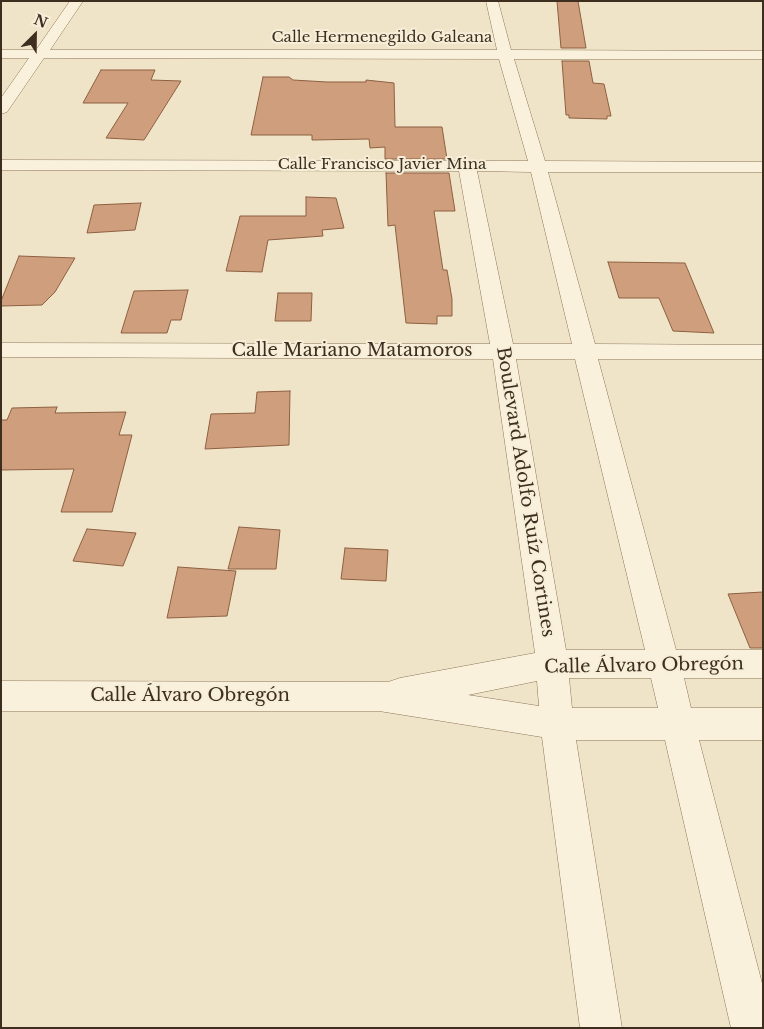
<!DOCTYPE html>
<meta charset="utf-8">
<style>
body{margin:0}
#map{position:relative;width:764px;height:1029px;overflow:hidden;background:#f0e4c8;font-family:"Libre Baskerville",serif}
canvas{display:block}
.frame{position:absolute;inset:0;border:2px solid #3d2e20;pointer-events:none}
.north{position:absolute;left:10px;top:10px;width:50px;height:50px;-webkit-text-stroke:4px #f7eed8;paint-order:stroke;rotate:23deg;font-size:14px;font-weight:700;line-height:20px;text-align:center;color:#3d2e20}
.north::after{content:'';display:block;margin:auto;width:18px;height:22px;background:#3d2e20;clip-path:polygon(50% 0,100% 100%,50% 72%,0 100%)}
</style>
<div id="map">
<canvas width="764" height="1029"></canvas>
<div class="frame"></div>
<div class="north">N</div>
</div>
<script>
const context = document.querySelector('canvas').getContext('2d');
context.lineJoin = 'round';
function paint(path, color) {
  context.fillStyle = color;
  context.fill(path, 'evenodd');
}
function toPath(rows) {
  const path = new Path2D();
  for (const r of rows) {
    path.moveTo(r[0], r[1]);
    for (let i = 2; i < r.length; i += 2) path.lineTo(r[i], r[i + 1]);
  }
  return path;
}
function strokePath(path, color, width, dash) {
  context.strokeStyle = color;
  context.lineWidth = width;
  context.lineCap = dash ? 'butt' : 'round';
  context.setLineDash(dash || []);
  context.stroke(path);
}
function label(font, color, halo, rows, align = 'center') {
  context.font = font + ' "Libre Baskerville",serif';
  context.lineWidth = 4;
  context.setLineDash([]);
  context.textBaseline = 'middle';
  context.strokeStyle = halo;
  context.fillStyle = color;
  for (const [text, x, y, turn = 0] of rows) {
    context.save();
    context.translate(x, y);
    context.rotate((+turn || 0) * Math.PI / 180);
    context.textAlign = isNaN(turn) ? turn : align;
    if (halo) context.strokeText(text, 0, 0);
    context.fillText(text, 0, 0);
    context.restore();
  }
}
const building = toPath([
 [557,1,578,1,586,48,561,48,557,1],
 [562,61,589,61,593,83,604,84,611,116,607,116,607,119,569,118,569,115,566,115,562,61],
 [101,70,155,70,151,80,181,81,144,140,106,138,128,103,83,103,101,70],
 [263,77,289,77,293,80,327,82,366,82,366,80,394,83,395,127,442,127,447,159,385,159,385,147,370,148,369,139,312,140,312,135,251,135,263,77],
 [386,173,449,173,455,211,434,211,443,270,447,270,452,299,452,316,437,316,437,324,406,323,395,225,388,226,386,173],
 [306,197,336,198,344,228,322,230,323,236,268,240,262,272,226,271,240,216,306,216,306,197],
 [141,203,135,230,87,233,94,205,141,203],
 [19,256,75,258,55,292,42,305,1,306,1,301,19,256],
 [608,262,685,263,714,333,673,331,659,298,619,298,608,262],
 [188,290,181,320,171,320,167,333,121,333,134,291,188,290],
 [278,293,312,293,311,321,275,321,278,293],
 [290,391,289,445,205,449,211,414,255,413,257,392,290,391],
 [57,407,55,413,126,412,119,435,132,435,112,512,61,512,74,469,1,470,1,420,7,420,12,408,57,407],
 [239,527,280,530,276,569,228,569,239,527],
 [87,529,136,533,123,566,73,561,87,529],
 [345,548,388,550,386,581,341,579,345,548],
 [178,567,236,571,227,616,167,618,178,567],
 [763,592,763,648,750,648,728,594,763,592]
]);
paint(building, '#cf9f7d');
strokePath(building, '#8d5f41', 1);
const minor = toPath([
 [70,1,83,1,50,50,497,50,486,1,498,1,511,50,763,51,763,59,514,59,545,161,763,162,763,172,548,172,595,344,763,345,763,359,598,359,676,650,763,650,763,678,684,678,691,708,763,708,763,740,699,740,763,987,763,1028,731,1028,665,740,576,740,622,1028,580,1028,542,737,379,711,1,711,1,681,388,682,400,678,535,653,493,359,1,357,1,343,490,344,459,171,1,170,1,160,528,161,499,59,44,58,7,112,1,114,1,98,29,58,1,58,1,50,36,50,70,1],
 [477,171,531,172,572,344,513,344,477,171],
 [516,359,575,359,645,650,566,650,516,359],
 [569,678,651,678,658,708,572,708,569,678],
 [537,681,539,706,468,695,537,681]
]);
strokePath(minor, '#8d765c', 1);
paint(minor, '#faf1dc');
label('15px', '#3d2e20', '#f7eed8', [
 ["Calle Hermenegildo Galeana",382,38],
 ["Calle Francisco Javier Mina",382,165]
]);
label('18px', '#3d2e20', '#f7eed8', [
 ["Calle Mariano Matamoros",352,351],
 ["Boulevard Adolfo Ruíz Cortines",525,492,81],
 ["Calle Álvaro Obregón",644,666,-1],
 ["Calle Álvaro Obregón",190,696]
]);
</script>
